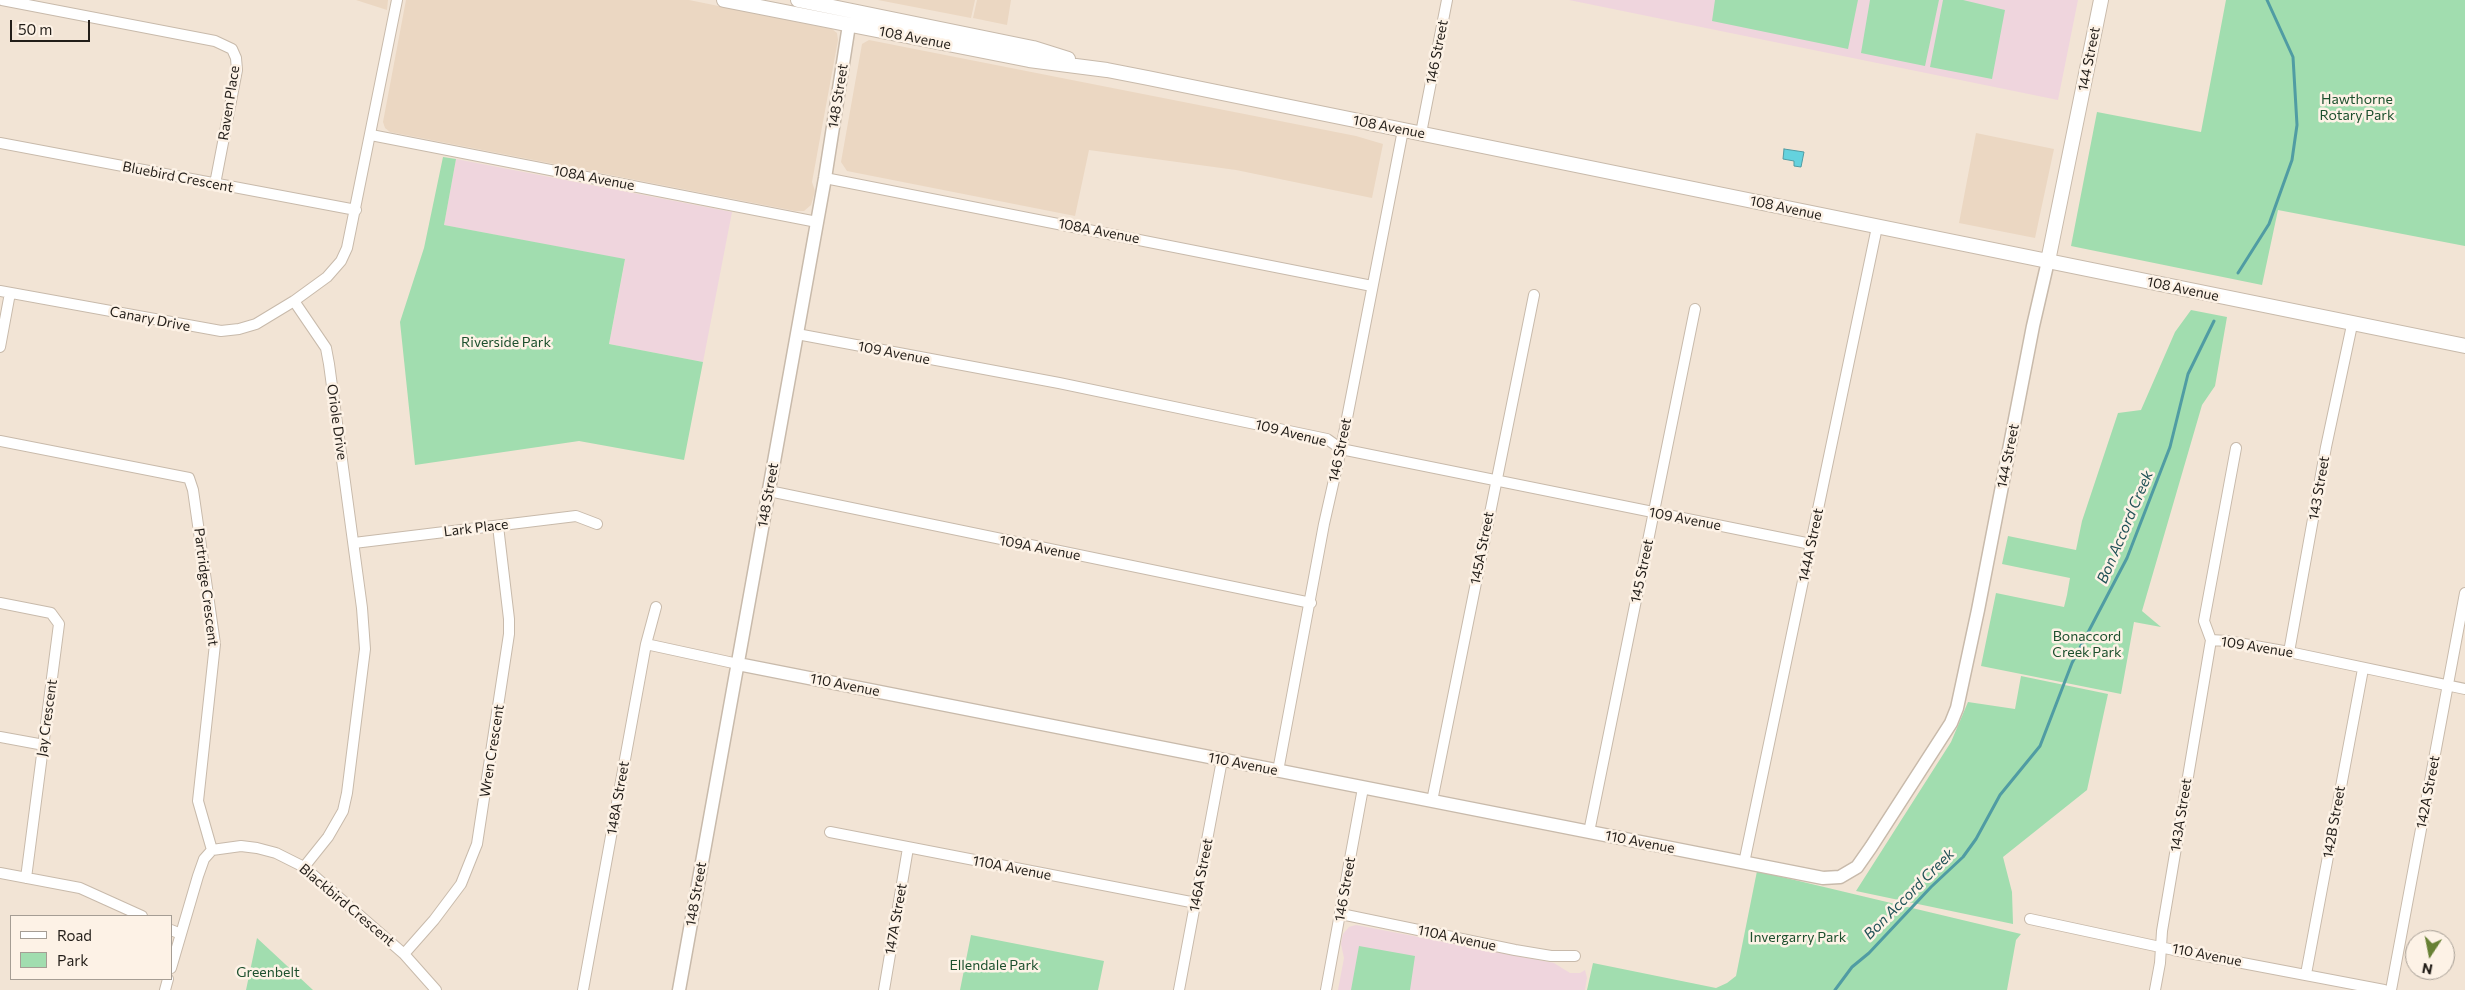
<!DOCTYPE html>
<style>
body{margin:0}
#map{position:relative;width:2465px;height:990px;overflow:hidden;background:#f2e4d5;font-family:Commissioner,sans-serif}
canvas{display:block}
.legend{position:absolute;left:10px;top:915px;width:162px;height:65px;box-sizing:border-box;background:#fdf2e6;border:1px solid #a59d94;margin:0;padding:6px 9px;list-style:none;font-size:15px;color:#221d18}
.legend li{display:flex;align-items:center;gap:10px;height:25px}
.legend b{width:25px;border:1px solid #a59d94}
.north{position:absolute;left:2405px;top:930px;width:50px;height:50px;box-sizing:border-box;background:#fdf2e6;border:1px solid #a59d94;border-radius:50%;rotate:191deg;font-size:14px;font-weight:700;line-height:20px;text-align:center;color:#221d18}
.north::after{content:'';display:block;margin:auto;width:18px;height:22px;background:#678034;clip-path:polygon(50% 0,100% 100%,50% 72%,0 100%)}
.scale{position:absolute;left:10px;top:20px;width:80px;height:22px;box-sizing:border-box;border:2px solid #221d18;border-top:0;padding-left:6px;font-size:15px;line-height:18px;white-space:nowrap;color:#221d18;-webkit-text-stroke:4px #fdf2e6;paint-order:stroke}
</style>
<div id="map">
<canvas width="2465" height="990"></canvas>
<ul class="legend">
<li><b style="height:6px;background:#fff"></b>Road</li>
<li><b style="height:14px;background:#a1ddaf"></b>Park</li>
</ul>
<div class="north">N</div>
<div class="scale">50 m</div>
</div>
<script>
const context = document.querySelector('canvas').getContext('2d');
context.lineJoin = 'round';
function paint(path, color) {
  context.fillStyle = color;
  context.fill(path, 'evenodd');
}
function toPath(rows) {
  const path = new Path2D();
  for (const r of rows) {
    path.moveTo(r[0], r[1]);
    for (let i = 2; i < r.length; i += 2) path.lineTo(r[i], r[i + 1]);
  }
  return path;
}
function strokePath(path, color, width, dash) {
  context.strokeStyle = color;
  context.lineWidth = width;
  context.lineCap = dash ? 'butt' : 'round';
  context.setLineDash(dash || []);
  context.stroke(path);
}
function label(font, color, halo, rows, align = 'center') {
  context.font = font + ' Commissioner,sans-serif';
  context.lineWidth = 5;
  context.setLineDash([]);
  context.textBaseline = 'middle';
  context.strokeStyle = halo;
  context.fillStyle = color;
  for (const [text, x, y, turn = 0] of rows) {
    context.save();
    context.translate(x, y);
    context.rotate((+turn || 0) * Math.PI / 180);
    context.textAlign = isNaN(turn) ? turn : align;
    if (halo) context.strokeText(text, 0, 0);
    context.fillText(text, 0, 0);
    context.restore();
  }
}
paint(toPath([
 [356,0,388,0,387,10],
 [406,0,689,0,832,29,837,33,838,40,812,182,815,191,811,205,804,211,795,211,390,132,385,128,383,122],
 [878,0,975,0,971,18],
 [977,0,1011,0,1007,25,973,18],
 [869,40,1356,136,1383,144,1372,198,1236,170,1089,150,1075,216,847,171,841,162,862,44],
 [1976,133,2054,149,2035,238,1959,223]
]), '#ebd7c2');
paint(toPath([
 [1569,0,2078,0,2058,100],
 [456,159,732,212,703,362,609,344,625,260,444,225],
 [1356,925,1554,963,1570,973,1580,973,1585,970,1587,978,1585,990,1338,990,1344,958,1341,944,1343,934,1349,927]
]), '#efd5dd');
paint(toPath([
 [1715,0,1858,0,1848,49,1712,21],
 [1870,0,1939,0,1925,66,1861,53],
 [1943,0,1963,0,2005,10,1992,79,1930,67],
 [2226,0,2465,0,2465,246,2278,210,2262,285,2071,246,2097,112,2201,132],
 [443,157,456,159,444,225,625,259,609,344,703,362,684,460,579,441,415,465,400,322,424,248],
 [2191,310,2227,317,2215,386,2202,405,2142,611,2161,627,2134,622,2121,694,1981,666,1996,593,2064,607,2067,595,2070,578,2002,564,2008,536,2076,550,2082,521,2118,413,2141,410,2175,332],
 [2021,676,2108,694,2087,790,2003,857,2012,892,2013,924,1856,891,1951,742,1968,702,2015,709],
 [1757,871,2021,934,2016,940,2007,990,1587,990,1593,963,1716,988,1727,983,1736,976],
 [971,935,1104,961,1098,990,960,990],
 [257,938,313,990,246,990],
 [1359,946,1415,956,1410,990,1351,990]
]), '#a1ddaf');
const water = toPath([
 [1784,149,1804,152,1801,167,1794,166,1794,161,1783,159,1784,149]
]);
paint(water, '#64d2de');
strokePath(water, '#509ca3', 1);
strokePath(toPath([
 [2238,273,2269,224,2292,160,2297,125,2293,57,2267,0],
 [1835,990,1852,967,1869,953,1931,887,1963,857,1976,839,2000,795,2040,746,2072,663,2127,558,2170,447,2188,374,2214,321]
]), '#509ca3', 3);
const minor = toPath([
 [2,0,215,41,232,49,236,58,237,70,215,184],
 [1421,133,1447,0],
 [371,135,817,222],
 [0,143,356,210],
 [825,178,1372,286],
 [0,291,221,331,239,329,256,324,294,301,327,277,341,261,347,248,397,0],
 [294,301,326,348,329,364,362,608,365,649,347,793,343,811,328,837,304,867],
 [797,334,1059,383,1327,439,1341,449,1811,544],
 [0,347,10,293],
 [0,441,189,478,193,490,215,644,198,801,212,850],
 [769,491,1311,603],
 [354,543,576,516,597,524],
 [0,603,51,613,59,624,26,878],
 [2211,640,2227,641,2289,652,2465,689],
 [2211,640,2204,621,2236,448],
 [646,644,738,664],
 [2289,652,2326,447,2352,325],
 [0,737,44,745],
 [1278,771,1324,524,1341,449,1403,130],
 [1432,801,1534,295],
 [830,832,1196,903],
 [1589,832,1695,309],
 [212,850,241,846,257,848,276,853,304,867,404,954,436,990],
 [1744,863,1877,227],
 [0,873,80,888,142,916],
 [1341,914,1515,950,1551,956,1575,956],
 [2030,919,2174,950,2384,990],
 [171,930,181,934],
 [404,954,434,920,461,884,477,844,509,634,509,619,498,526],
 [171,968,198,876,204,859,212,850],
 [2306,974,2363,669],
 [165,990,168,979],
 [583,990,646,644,656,607],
 [884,990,908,848],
 [1179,990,1222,760],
 [1326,990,1363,788],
 [2155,990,2160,963,2162,931,2211,640],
 [2391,990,2465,593]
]);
const tertiary = toPath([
 [738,664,1823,878,1840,877,1857,867,1871,847,1951,723,1957,708,1978,610,2033,326,2048,261],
 [679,990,825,178,849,25]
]);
const secondary = toPath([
 [724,0,1029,60,1107,70,1148,78,2465,346],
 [798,0,1033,48,1068,59],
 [2048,261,2101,0]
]);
strokePath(minor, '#c8baab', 12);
strokePath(tertiary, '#c8baab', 15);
strokePath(secondary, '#c8baab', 16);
strokePath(minor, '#fff', 10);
strokePath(tertiary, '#fff', 12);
strokePath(secondary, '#fff', 14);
label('14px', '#221d18', '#fdf2e6', [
 ["108 Avenue",915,38,11],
 ["146 Street",1437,52,-79],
 ["144 Street",2089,59,-79],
 ["148 Street",838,96,-81],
 ["Raven Place",229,103,-81],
 ["108 Avenue",1389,127,11],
 ["Bluebird Crescent",178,177,11],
 ["108A Avenue",594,178,11],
 ["108 Avenue",1786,208,12],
 ["108A Avenue",1099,231,11],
 ["108 Avenue",2183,289,12],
 ["Canary Drive",150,319,11],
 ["109 Avenue",894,353,11],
 ["Oriole Drive",337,422,82],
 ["109 Avenue",1291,433,14],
 ["146 Street",1340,450,-78],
 ["144 Street",2008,456,-79],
 ["143 Street",2319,488,-80],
 ["148 Street",768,495,-80],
 ["109 Avenue",1685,519,11],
 ["Lark Place",476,528,-7],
 ["144A Street",1811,545,-78],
 ["109A Avenue",1040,548,11],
 ["145A Street",1482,548,-79],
 ["145 Street",1642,571,-78],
 ["Partridge Crescent",206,587,83],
 ["109 Avenue",2257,647,9],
 ["110 Avenue",845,685,11],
 ["Jay Crescent",47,718,-82],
 ["Wren Crescent",492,751,-81],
 ["110 Avenue",1243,764,11],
 ["142A Street",2428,792,-79],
 ["148A Street",618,798,-80],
 ["143A Street",2181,815,-81],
 ["142B Street",2334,822,-80],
 ["110 Avenue",1640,842,11],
 ["110A Avenue",1012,868,11],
 ["146A Street",1201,875,-79],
 ["146 Street",1345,889,-80],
 ["148 Street",696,894,-80],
 ["Blackbird Crescent",347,905,40],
 ["147A Street",896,919,-80],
 ["110A Avenue",1457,938,12],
 ["110 Avenue",2207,955,11]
]);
label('14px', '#1c4f2d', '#fdf2e6', [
 ["Hawthorne",2357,99],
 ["Rotary Park",2357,115],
 ["Riverside Park",506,342],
 ["Bonaccord",2087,636],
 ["Creek Park",2087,652],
 ["Invergarry Park",1798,937],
 ["Ellendale Park",994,965],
 ["Greenbelt",268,972]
]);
label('italic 15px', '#215257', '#fdf2e6', [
 ["Bon Accord Creek",2125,527,-67],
 ["Bon Accord Creek",1909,894,-45]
]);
</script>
